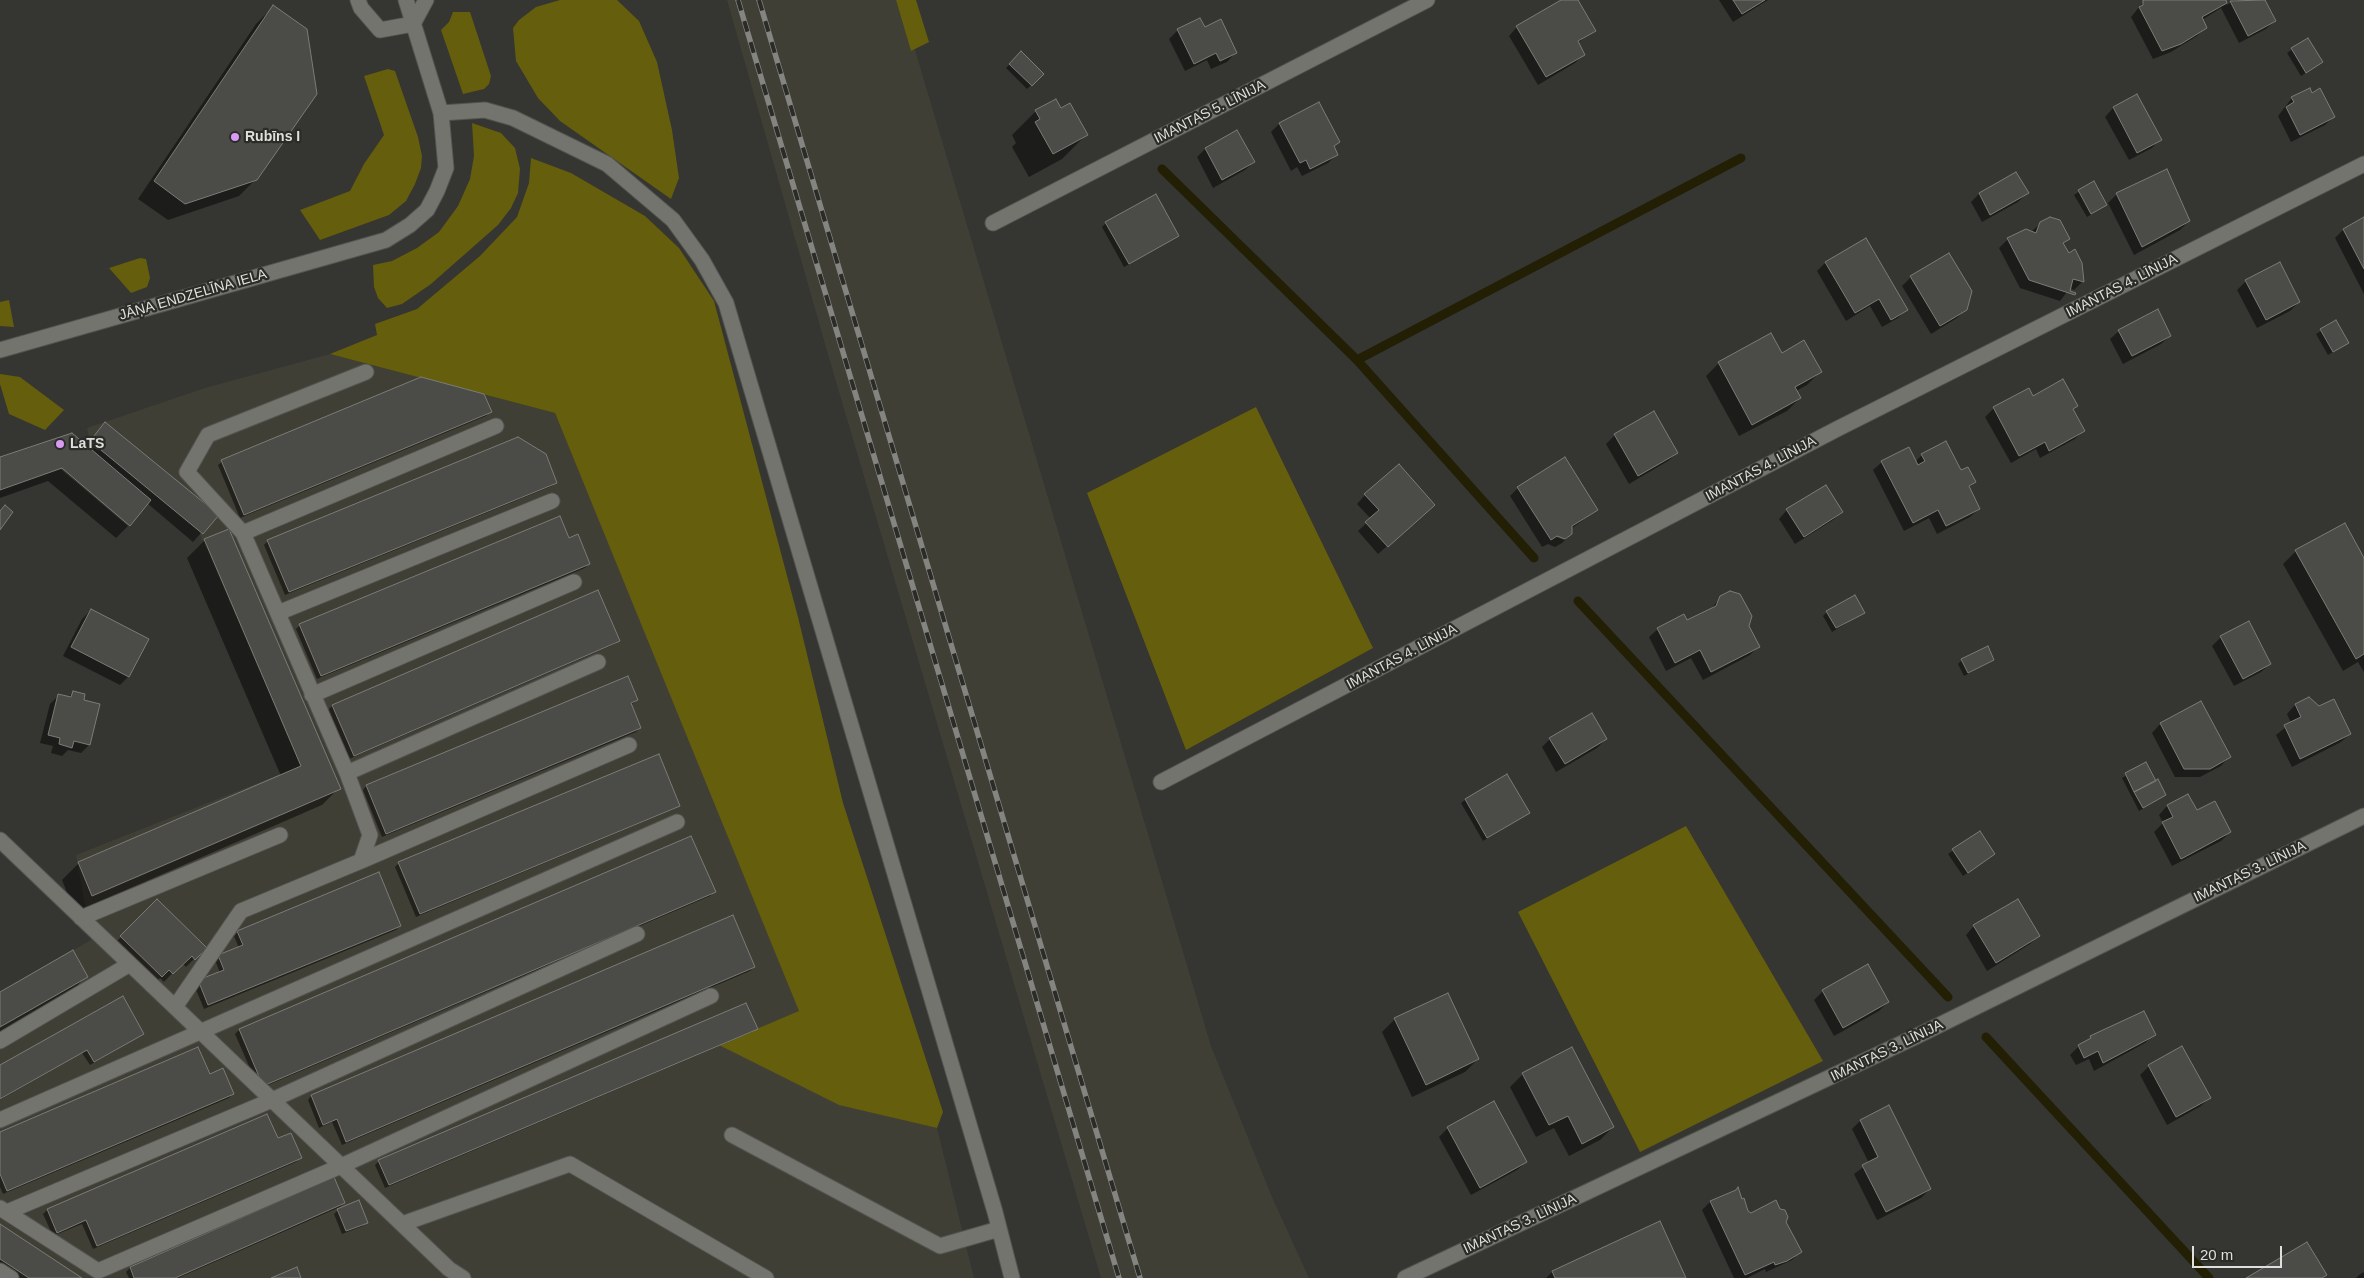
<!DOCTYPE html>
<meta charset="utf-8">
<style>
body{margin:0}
#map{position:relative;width:2364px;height:1278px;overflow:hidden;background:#353531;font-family:Arial,sans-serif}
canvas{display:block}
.scale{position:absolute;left:2192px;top:1246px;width:90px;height:22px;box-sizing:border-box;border:2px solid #dfdfdd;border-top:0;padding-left:6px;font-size:15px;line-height:18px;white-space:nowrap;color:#dfdfdd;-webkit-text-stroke:4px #2b2b27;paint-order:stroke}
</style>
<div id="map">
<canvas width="2364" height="1278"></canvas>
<div class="scale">20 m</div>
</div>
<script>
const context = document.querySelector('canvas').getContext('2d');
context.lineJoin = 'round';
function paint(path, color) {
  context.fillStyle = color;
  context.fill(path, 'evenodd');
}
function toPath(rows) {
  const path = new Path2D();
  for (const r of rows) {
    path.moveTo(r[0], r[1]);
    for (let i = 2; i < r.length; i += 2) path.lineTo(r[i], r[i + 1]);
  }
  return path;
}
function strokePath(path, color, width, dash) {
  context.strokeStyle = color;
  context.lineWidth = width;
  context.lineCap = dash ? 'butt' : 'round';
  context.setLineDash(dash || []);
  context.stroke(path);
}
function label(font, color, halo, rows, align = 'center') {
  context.font = font + ' Arial,sans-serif';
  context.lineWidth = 4.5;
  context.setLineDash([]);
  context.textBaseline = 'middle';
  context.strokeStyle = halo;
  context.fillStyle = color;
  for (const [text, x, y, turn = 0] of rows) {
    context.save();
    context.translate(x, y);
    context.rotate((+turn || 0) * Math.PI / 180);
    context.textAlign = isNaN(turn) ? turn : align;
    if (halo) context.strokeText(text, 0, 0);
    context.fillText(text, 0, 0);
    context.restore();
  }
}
paint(toPath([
 [727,0,896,0,911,50,915,50,1211,1046,1272,1197,1309,1278,1101,1278,829,358],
 [330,354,555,413,839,1104,937,1128,974,1278,0,1278,0,992,91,940,76,855,301,766,199,532,90,441,87,428,205,388]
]), '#403f35');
paint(toPath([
 [560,0,617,0,639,21,657,62,672,130,679,178,671,199,560,121,538,98,516,61,513,28,519,20,536,7],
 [896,0,916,0,929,42,911,51],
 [453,12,470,12,491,76,489,84,484,89,463,94,441,30,449,22],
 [388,69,395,71,418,137,422,156,421,168,415,184,406,201,389,215,320,240,300,210,350,191,364,164,384,135,364,76],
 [472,123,501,133,515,148,520,169,518,193,511,208,498,225,431,284,402,304,387,308,378,298,374,287,373,265,392,261,417,248,439,232,458,206,470,179,474,156],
 [531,158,571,173,645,216,679,248,714,301,798,617,843,803,943,1112,937,1128,839,1105,719,1045,799,1011,555,413,330,354,377,335,375,324,417,309,480,256,517,217,529,183],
 [140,258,146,259,150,278,147,287,131,293,109,268],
 [9,300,14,327,0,326,0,302],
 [0,374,20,377,64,410,45,430,9,414,0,384],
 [1256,407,1373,648,1186,750,1087,493],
 [1686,826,1823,1061,1640,1152,1518,912]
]), '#655e0d');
paint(toPath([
 [1564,0,1576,0,1594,30,1578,43,1584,54,1575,63,1538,85,1509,36,1517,27],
 [1719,0,1768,0,1733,22],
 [2145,0,2224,0,2227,5,2234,0,2264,0,2275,21,2266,29,2239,43,2221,8,2202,20,2206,27,2197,36,2171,52,2153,59,2131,17],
 [273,7,256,179,239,196,168,220,138,199,256,24],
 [1178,30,1235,53,1227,62,1211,69,1207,60,1185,71,1169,39],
 [2307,39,2322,62,2301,76,2287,53],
 [1021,53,1043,74,1027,89,1006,68],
 [2309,89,2334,116,2325,125,2291,142,2278,116,2292,98],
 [2136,96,2160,139,2152,148,2129,160,2105,117,2113,108],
 [1055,101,1060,110,1086,135,1062,159,1029,177,1012,147,1016,143,1012,135,1036,111],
 [1318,103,1338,142,1333,147,1337,154,1328,163,1302,176,1297,167,1291,171,1271,132,1279,124],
 [1237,132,1254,162,1245,170,1213,188,1197,157,1205,149],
 [2016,173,2027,193,2018,202,1982,222,1971,202,1979,194],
 [2093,182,2106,205,2087,217,2074,195],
 [2117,194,2189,221,2180,230,2134,255,2108,203],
 [2364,219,2364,294,2335,238,2343,230],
 [1106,223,1177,236,1124,267,1102,227],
 [2041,223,2068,239,2062,244,2083,281,2074,290,2070,288,2060,301,2020,288,1999,248,2008,239,2026,230,2031,232],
 [1866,240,1906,310,1898,318,1882,327,1870,306,1846,321,1817,271,1825,263],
 [1911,277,1966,309,1957,318,1931,334,1902,286],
 [2246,281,2299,302,2290,311,2257,328,2237,290],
 [2336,322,2348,343,2328,355,2316,334],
 [2119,331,2170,336,2161,344,2123,364,2110,339],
 [1781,354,1820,372,1807,385,1796,391,1800,398,1787,411,1739,436,1706,376,1719,363],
 [2028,390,2032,398,2077,406,2072,410,2083,431,2075,439,2040,458,2036,449,2011,463,1985,417,1994,408],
 [490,412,486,416,240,518,218,465,222,462],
 [1653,413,1677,453,1668,461,1629,484,1606,444,1615,435],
 [106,423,217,515,193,542,147,503,58,464,56,465,128,526,116,538,48,481,0,498,0,458,85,446],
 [1922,455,1960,472,1974,482,1969,488,1979,509,1970,517,1937,534,1929,518,1904,531,1873,470,1882,462,1915,462],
 [556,482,552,486,285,595,264,545,268,541],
 [1518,488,1597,510,1571,529,1571,534,1562,543,1555,547,1548,544,1542,547,1510,496],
 [1551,535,1564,537,1564,540],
 [1365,495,1425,513,1378,554,1358,531,1371,519,1357,504],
 [1787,510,1842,512,1833,520,1795,544,1779,519],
 [228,530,339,788,322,805,75,912,62,880,79,863,281,776,187,558,204,541],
 [2296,551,2364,560,2364,672,2358,662,2343,671,2283,564],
 [589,564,585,568,317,679,296,629,300,625],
 [598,592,619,640,615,644,349,759,328,710,332,706],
 [1721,597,1758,647,1750,655,1703,680,1691,658,1666,671,1649,637,1658,629,1687,622,1710,610],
 [91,610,128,677,120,685,63,656,82,619],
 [1827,612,1863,613,1832,632,1823,616],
 [2221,637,2270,664,2261,672,2234,686,2212,646],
 [1962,660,1993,660,1964,676,1958,664],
 [73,693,89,745,81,753,68,750,62,756,51,753,53,746,40,743,50,704,59,695,68,697],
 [2309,698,2350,734,2341,742,2292,767,2276,735,2291,723,2287,714,2295,705],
 [637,700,631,705,640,728,636,732,382,837,363,790,366,786],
 [2200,703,2229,757,2221,766,2200,777,2175,777,2152,733,2160,724],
 [1550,739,1606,739,1597,748,1556,772,1542,747],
 [2146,764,2165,795,2139,811,2122,778],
 [2188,796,2196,812,2230,832,2221,841,2172,866,2154,832,2163,823,2159,815,2167,806],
 [1465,800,1529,813,1483,841,1461,803],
 [678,806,674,809,416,917,395,867,399,863],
 [1979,833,1994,854,1963,876,1948,854],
 [691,837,714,892,710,896,259,1089,235,1034,239,1030],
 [157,901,205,948,186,967,182,963,164,982,160,978,153,985,113,945],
 [400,926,396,930,204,1009,194,985,220,973,215,960,239,948,234,936,238,932],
 [1974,926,2038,936,2030,944,1987,971,1966,935],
 [1868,966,1888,1002,1879,1011,1834,1036,1814,1000,1823,991],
 [754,967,750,971,342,1145,332,1122,319,1128,308,1100,311,1096],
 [86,976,74,989,0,1032,0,993],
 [1395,1019,1478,1059,1465,1072,1412,1097,1382,1032],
 [756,1029,752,1032,385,1188,375,1165,379,1161],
 [143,1034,90,1065,82,1053,0,1100,0,1067],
 [2154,1034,2145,1043,2094,1071,2089,1059,2076,1065,2070,1055,2079,1046],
 [2182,1048,2209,1098,2201,1106,2167,1125,2140,1075,2149,1066],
 [1523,1074,1613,1127,1600,1140,1569,1156,1554,1128,1536,1137,1510,1087],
 [209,1076,233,1094,229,1098,3,1194,0,1187,0,1134],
 [1494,1103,1526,1162,1517,1170,1471,1195,1439,1137,1447,1129],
 [1860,1121,1930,1189,1921,1198,1877,1220,1854,1174,1869,1163,1852,1129],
 [277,1140,300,1158,296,1162,93,1249,82,1224,53,1236,43,1214,47,1210],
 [333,1179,344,1203,340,1207,178,1278,129,1278,126,1272,130,1268],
 [1735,1191,1747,1211,1751,1214,1785,1222,1800,1252,1792,1260,1766,1272,1765,1269,1747,1278,1734,1278,1702,1210,1710,1202],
 [338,1210,367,1222,363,1226,342,1234,334,1214],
 [0,1225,79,1278,20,1278,0,1265],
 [1552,1272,1685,1278,1546,1278],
 [2364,1272,2364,1278,2356,1278,2359,1275]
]), '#0007');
strokePath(toPath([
 [1162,169,1357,360,1534,558],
 [1357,360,1741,158],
 [1578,601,1948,997],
 [1986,1037,2209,1278]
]), '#221f04', 9);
const building = toPath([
 [1561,0,1578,0,1596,31,1578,41,1585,55,1546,77,1516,26,1561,0],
 [1733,0,1765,0,1742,14,1733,0],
 [2143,0,2226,0,2227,3,2202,17,2207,28,2181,44,2162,51,2139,7,2143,5,2143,0],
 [2265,0,2276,21,2248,36,2230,1,2265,0],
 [273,5,307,29,317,94,257,180,185,204,154,181,273,5],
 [1200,18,1205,27,1221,19,1237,53,1220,61,1216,53,1194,64,1177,29,1200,18],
 [2308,38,2323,62,2306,73,2291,48,2308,38],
 [1021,51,1044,74,1032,86,1009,64,1021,51],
 [2310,88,2312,93,2320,88,2335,117,2300,135,2286,107,2294,102,2291,97,2310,88],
 [2137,94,2162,140,2137,153,2113,107,2137,94],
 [1056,99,1061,108,1070,103,1088,135,1053,154,1035,122,1040,119,1035,110,1056,99],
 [1319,102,1340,142,1334,146,1338,155,1310,169,1306,160,1300,163,1279,123,1319,102],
 [1237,130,1255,162,1222,180,1205,148,1237,130],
 [2167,169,2190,221,2142,247,2116,193,2167,169],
 [2016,172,2029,193,1990,215,1979,193,2016,172],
 [2094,181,2107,205,2091,214,2078,190,2094,181],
 [1156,194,1179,236,1129,264,1105,222,1156,194],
 [2050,217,2060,220,2070,239,2063,243,2069,253,2075,249,2082,263,2084,282,2073,279,2070,291,2076,293,2075,295,2029,280,2007,238,2026,229,2036,233,2040,222,2050,217],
 [2364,217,2364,269,2343,229,2364,217],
 [1866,238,1908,310,1891,320,1879,299,1855,313,1825,262,1866,238],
 [1949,253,1972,291,1967,310,1940,326,1910,276,1949,253],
 [2280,262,2300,302,2266,320,2245,280,2280,262],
 [2158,309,2171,336,2132,356,2118,330,2158,309],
 [2336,320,2349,343,2333,352,2320,329,2336,320],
 [1771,333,1782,353,1804,340,1822,372,1795,387,1801,398,1752,425,1718,362,1771,333],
 [421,377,484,394,492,412,244,515,221,460,421,377],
 [2063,379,2078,406,2073,409,2085,431,2049,451,2045,442,2019,456,1993,407,2029,388,2033,396,2063,379],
 [1654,411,1678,453,1638,476,1614,434,1654,411],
 [105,422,219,515,203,534,90,441,105,422],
 [72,433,151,500,130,526,62,468,0,490,0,457,72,433],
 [518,437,546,454,557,483,289,592,267,540,518,437],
 [1946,441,1961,470,1968,467,1976,482,1969,486,1980,509,1946,526,1938,510,1913,523,1881,461,1909,447,1918,465,1925,461,1921,454,1946,441],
 [1565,457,1598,510,1572,526,1572,534,1565,539,1557,536,1551,540,1517,487,1565,457],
 [1399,464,1435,505,1388,547,1365,522,1379,510,1364,494,1399,464],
 [1826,485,1843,512,1804,537,1786,509,1826,485],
 [5,505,13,512,0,530,0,511,5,505],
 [560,516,569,538,578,534,590,564,321,676,299,624,560,516],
 [2345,523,2364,558,2364,654,2356,659,2295,550,2345,523],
 [229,529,341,789,92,896,78,862,301,766,204,539,229,529],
 [598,590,620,641,354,756,332,705,598,590],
 [1730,591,1740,594,1752,616,1749,626,1760,647,1711,672,1700,650,1675,663,1657,628,1684,614,1687,620,1716,606,1720,596,1730,591],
 [1855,595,1865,613,1836,628,1826,611,1855,595],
 [91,609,149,639,129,677,71,647,91,609],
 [2249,621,2271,664,2243,679,2220,636,2249,621],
 [1988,646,1994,660,1968,673,1961,659,1988,646],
 [628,676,638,700,631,703,641,728,386,834,366,785,628,676],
 [73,691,85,694,84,700,100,704,90,745,74,741,72,748,59,744,60,738,48,735,58,694,71,697,73,691],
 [2309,697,2319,706,2334,699,2351,734,2300,759,2284,725,2301,717,2295,704,2309,697],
 [2201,701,2231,757,2210,769,2184,769,2160,723,2201,701],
 [1592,713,1607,739,1565,764,1549,738,1592,713],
 [659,754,680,806,420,914,398,862,659,754],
 [2146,762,2156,781,2134,792,2125,773,2146,762],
 [1507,774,1530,813,1487,838,1465,799,1507,774],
 [2158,779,2166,795,2143,808,2134,792,2158,779],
 [2188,794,2197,810,2215,801,2231,832,2181,859,2162,822,2173,817,2167,805,2188,794],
 [1980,831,1995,854,1968,873,1952,849,1980,831],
 [691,836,716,892,263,1086,239,1029,691,836],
 [379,872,401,926,208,1005,198,980,224,970,218,955,243,945,237,931,379,872],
 [157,899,207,948,195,960,192,956,173,974,169,970,162,977,120,936,157,899],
 [2018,899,2040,936,1996,963,1973,925,2018,899],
 [733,915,755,967,346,1142,337,1119,323,1125,311,1095,733,915],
 [73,950,88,977,0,1027,0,992,73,950],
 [1868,964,1889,1002,1843,1028,1822,990,1868,964],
 [1448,993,1479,1059,1426,1085,1394,1018,1448,993],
 [123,996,144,1034,94,1062,87,1050,0,1099,0,1065,123,996],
 [746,1003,758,1029,389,1185,378,1160,746,1003],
 [2144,1011,2156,1035,2103,1063,2098,1051,2084,1058,2078,1045,2091,1038,2090,1036,2144,1011],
 [2182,1046,2211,1098,2176,1117,2148,1065,2182,1046],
 [198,1047,210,1074,223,1068,234,1094,7,1191,0,1174,0,1132,198,1047],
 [1572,1047,1614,1127,1582,1144,1568,1116,1549,1125,1522,1073,1572,1047],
 [1494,1101,1527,1162,1480,1188,1447,1127,1494,1101],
 [1889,1105,1931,1189,1886,1212,1862,1165,1878,1157,1860,1120,1889,1105],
 [267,1114,278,1138,291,1133,302,1158,97,1246,86,1220,57,1233,47,1209,267,1114],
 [334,1177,345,1203,175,1278,134,1278,130,1267,334,1177],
 [1738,1187,1742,1199,1744,1198,1748,1211,1751,1213,1776,1200,1780,1209,1785,1210,1788,1217,1786,1222,1802,1252,1787,1261,1775,1265,1774,1262,1745,1275,1710,1201,1736,1190,1738,1187],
 [359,1200,368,1223,346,1231,337,1209,359,1200],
 [1660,1221,1686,1278,1555,1278,1552,1271,1660,1221],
 [0,1224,82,1278,29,1278,0,1259,0,1224],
 [2307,1242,2327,1275,2322,1278,2246,1278,2307,1242],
 [297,1267,301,1278,271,1278,297,1267]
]);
paint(building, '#4b4b47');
strokePath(building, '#7c7c77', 1);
const minor = toPath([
 [358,0,361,8,380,30,413,24],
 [413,24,426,0],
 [441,113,485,110,513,118,607,164,673,220,702,260,726,303,995,1212,1012,1278],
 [993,223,1427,0],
 [0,350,386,240,410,225,427,210,437,191,446,168,441,113,406,0],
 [243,533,187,472,208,435,366,372],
 [278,613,552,501],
 [312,695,574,582],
 [347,773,598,662],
 [1161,782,1837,429,2364,164],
 [0,840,449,1269,463,1278],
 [361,861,629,745],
 [81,918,280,835],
 [175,1007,241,911,361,861,370,835,347,773,243,533,496,426],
 [0,1041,130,964],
 [0,1120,677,822],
 [732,1135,940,1246,999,1229],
 [0,1208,98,1271,341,1166,711,996],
 [7,1212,272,1100,637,934],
 [402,1224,570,1164,766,1278],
 [0,1271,11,1278],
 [1405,1278,1915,1037,2364,816]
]);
strokePath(minor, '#535350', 17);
strokePath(minor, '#74746f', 15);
const rail = toPath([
 [738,0,1119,1278],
 [759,0,1140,1278]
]);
strokePath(rail, '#848480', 5.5);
strokePath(rail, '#2b2b27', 4, [11]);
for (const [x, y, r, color] of [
 [235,137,5,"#d99af7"],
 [60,444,5,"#d99af7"]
]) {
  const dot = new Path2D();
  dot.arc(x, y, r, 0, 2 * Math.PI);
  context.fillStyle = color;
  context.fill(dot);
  strokePath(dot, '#2b2b27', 2);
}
label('14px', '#dfdfdd', '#2b2b27', [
 ["IMANTAS 5. LĪNIJA",1210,112,-27],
 ["IMANTAS 4. LĪNIJA",2122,286,-27],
 ["JĀŅA ENDZELĪNA IELA",193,295,-16],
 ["IMANTAS 4. LĪNIJA",1761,469,-28],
 ["IMANTAS 4. LĪNIJA",1402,657,-28],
 ["IMANTAS 3. LĪNIJA",2250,872,-26],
 ["IMANTAS 3. LĪNIJA",1887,1051,-26],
 ["IMANTAS 3. LĪNIJA",1520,1224,-25]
]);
label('bold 14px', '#dfdfdd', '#2b2b27', [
 ["Rubīns I",245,137],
 ["LaTS",70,444]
], 'left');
</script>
